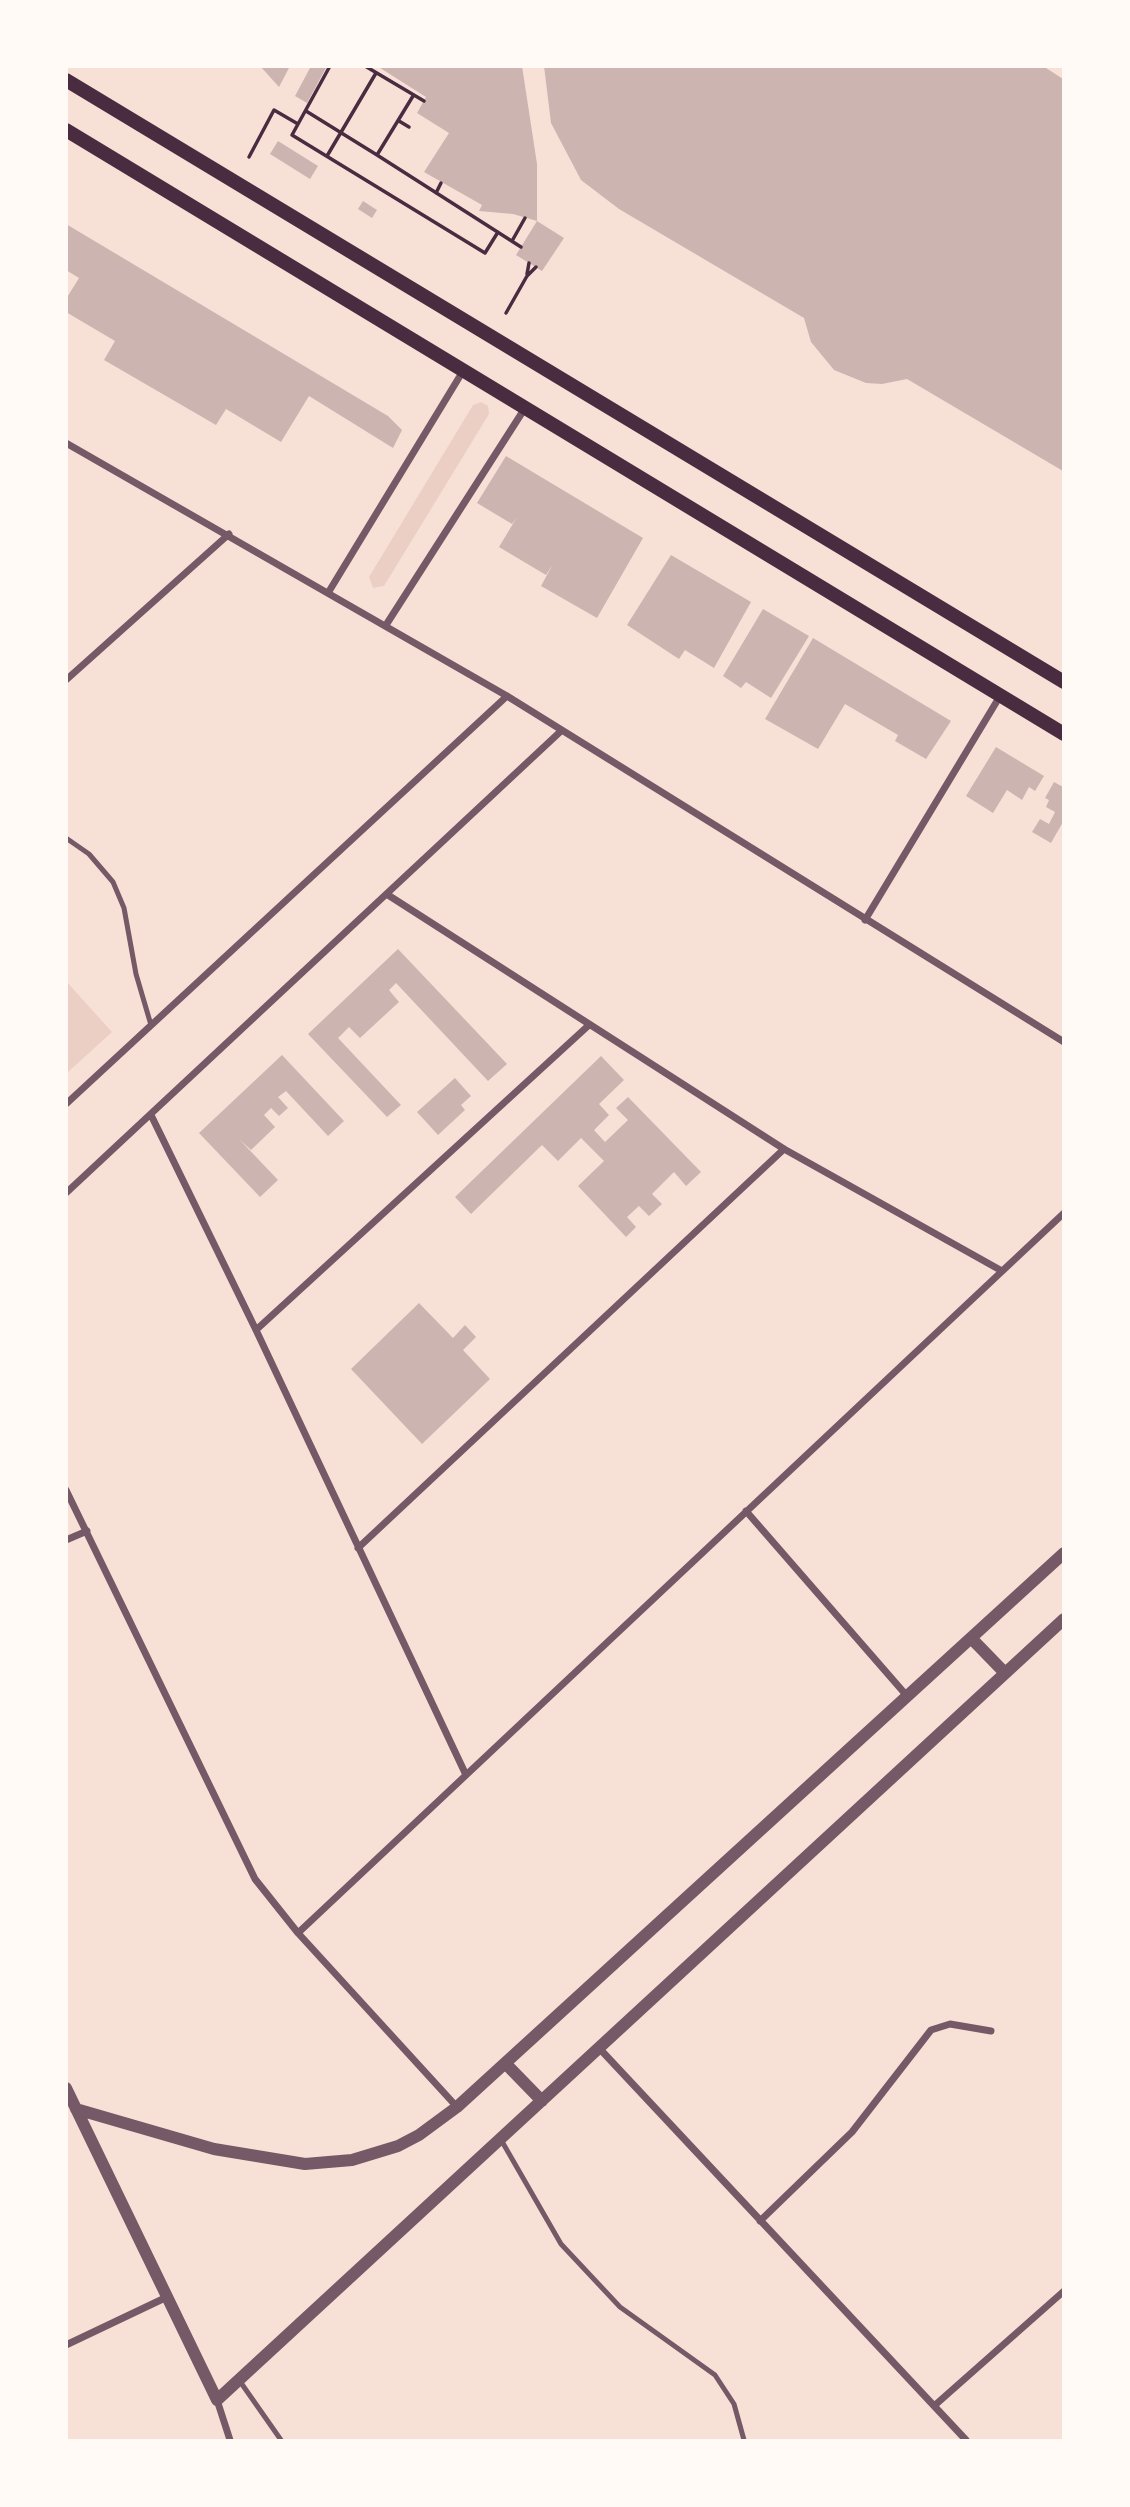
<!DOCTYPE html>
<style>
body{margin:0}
#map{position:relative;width:1130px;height:2507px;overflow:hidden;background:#f7e1d7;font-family:"Titillium Web",sans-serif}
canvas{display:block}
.frame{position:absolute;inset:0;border:68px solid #fffaf5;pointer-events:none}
</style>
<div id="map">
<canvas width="1130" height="2507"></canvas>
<div class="frame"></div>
</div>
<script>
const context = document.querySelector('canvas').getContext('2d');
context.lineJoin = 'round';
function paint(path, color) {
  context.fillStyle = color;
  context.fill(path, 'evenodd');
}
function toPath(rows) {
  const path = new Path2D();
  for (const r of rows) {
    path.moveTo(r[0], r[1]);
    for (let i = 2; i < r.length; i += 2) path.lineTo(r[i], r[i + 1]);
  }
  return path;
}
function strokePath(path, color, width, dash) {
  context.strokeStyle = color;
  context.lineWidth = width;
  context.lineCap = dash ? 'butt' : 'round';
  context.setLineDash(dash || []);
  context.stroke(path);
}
paint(toPath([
 [481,402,488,406,489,414,384,586,373,588,369,577,473,405],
 [66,981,112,1032,67,1073,66,1073]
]), '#ebcfc5');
paint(toPath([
 [260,66,290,66,279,87],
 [311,66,327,66,307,103,295,96],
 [377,66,522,66,537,164,537,221,564,238,542,271,516,255,537,221,513,214,479,211,482,205,424,172,449,133,417,113,426,97],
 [544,66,1043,66,1063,79,1063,471,907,379,882,384,866,383,834,370,811,342,804,318,619,209,581,180,551,123],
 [278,141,318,166,310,179,270,154],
 [363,201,377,210,372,218,358,209],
 [66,224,388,416,402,430,393,448,309,396,281,442,226,409,216,425,104,360,115,341,66,312,66,299,79,278,66,270],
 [506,456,643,538,597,618,541,586,553,564,546,575,499,547,517,517,512,524,477,503],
 [671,555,751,602,714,668,685,650,679,659,627,625],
 [763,609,809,636,771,698,746,682,741,688,723,676],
 [813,638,951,721,926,759,895,741,898,735,845,704,818,749,765,719],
 [996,747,1044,776,1035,791,1029,787,1022,800,1007,790,993,813,966,796],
 [1054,782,1063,787,1063,822,1051,843,1032,832,1040,819,1049,824,1055,812,1046,807,1049,800,1045,798],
 [398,949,507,1064,488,1081,396,983,389,990,399,1002,360,1038,349,1027,338,1038,401,1105,387,1117,308,1034],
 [282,1055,344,1121,328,1136,286,1091,278,1097,288,1108,279,1116,271,1108,264,1115,275,1127,251,1150,239,1139,278,1180,260,1197,199,1133],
 [601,1056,624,1080,599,1104,609,1115,594,1130,605,1142,628,1120,616,1108,628,1097,701,1172,686,1186,674,1172,652,1194,662,1204,649,1216,639,1206,627,1217,636,1227,626,1237,578,1186,604,1161,581,1138,558,1161,542,1145,471,1214,455,1197],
 [455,1078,471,1096,461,1105,465,1110,438,1135,417,1112],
 [419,1303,453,1338,465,1325,476,1337,463,1350,490,1379,422,1444,351,1369]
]), '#ccb4b1');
strokePath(toPath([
 [330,66,292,135,485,253,498,232],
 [365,66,424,101],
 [306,111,377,155,413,96],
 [399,121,409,127],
 [377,155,521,247],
 [327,156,376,73],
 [249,157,274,110,298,124],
 [436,193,441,183],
 [512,241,525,218],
 [527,274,529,263],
 [506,313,527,276,536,267]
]), '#4a2c40', 3.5);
strokePath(toPath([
 [66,838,89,854,113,882,124,908,136,974,151,1025],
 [500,2138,561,2244,620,2307,715,2375,734,2404,744,2440],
 [239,2380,281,2440]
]), '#755966', 5);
strokePath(toPath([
 [66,443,507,696,1064,1042],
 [328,593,463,371],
 [386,625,525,408],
 [66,680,229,534],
 [388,895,784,1149,1002,1271],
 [865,920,1000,696],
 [66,1104,507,696],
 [151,1115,256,1330,466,1775],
 [66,1193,561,731],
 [256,1330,589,1025],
 [66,1490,255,1879,298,1933,457,2107],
 [746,1511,907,1696],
 [66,1540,87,1531],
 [358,1548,784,1149],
 [298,1933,1064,1213],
 [599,2048,966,2440],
 [760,2221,852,2132,931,2030,950,2024,991,2031],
 [66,2345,167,2297],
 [217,2400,230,2440],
 [934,2406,1064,2291]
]), '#755966', 7);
strokePath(toPath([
 [971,1638,1005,1673],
 [505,2063,542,2101],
 [66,2088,217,2400,1064,1619],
 [76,2109,214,2149,305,2164,352,2160,398,2146,419,2135,457,2107,1064,1553]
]), '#755966', 12);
strokePath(toPath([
 [66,80,1064,682],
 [66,130,1064,734]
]), '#4a2c40', 14);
</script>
